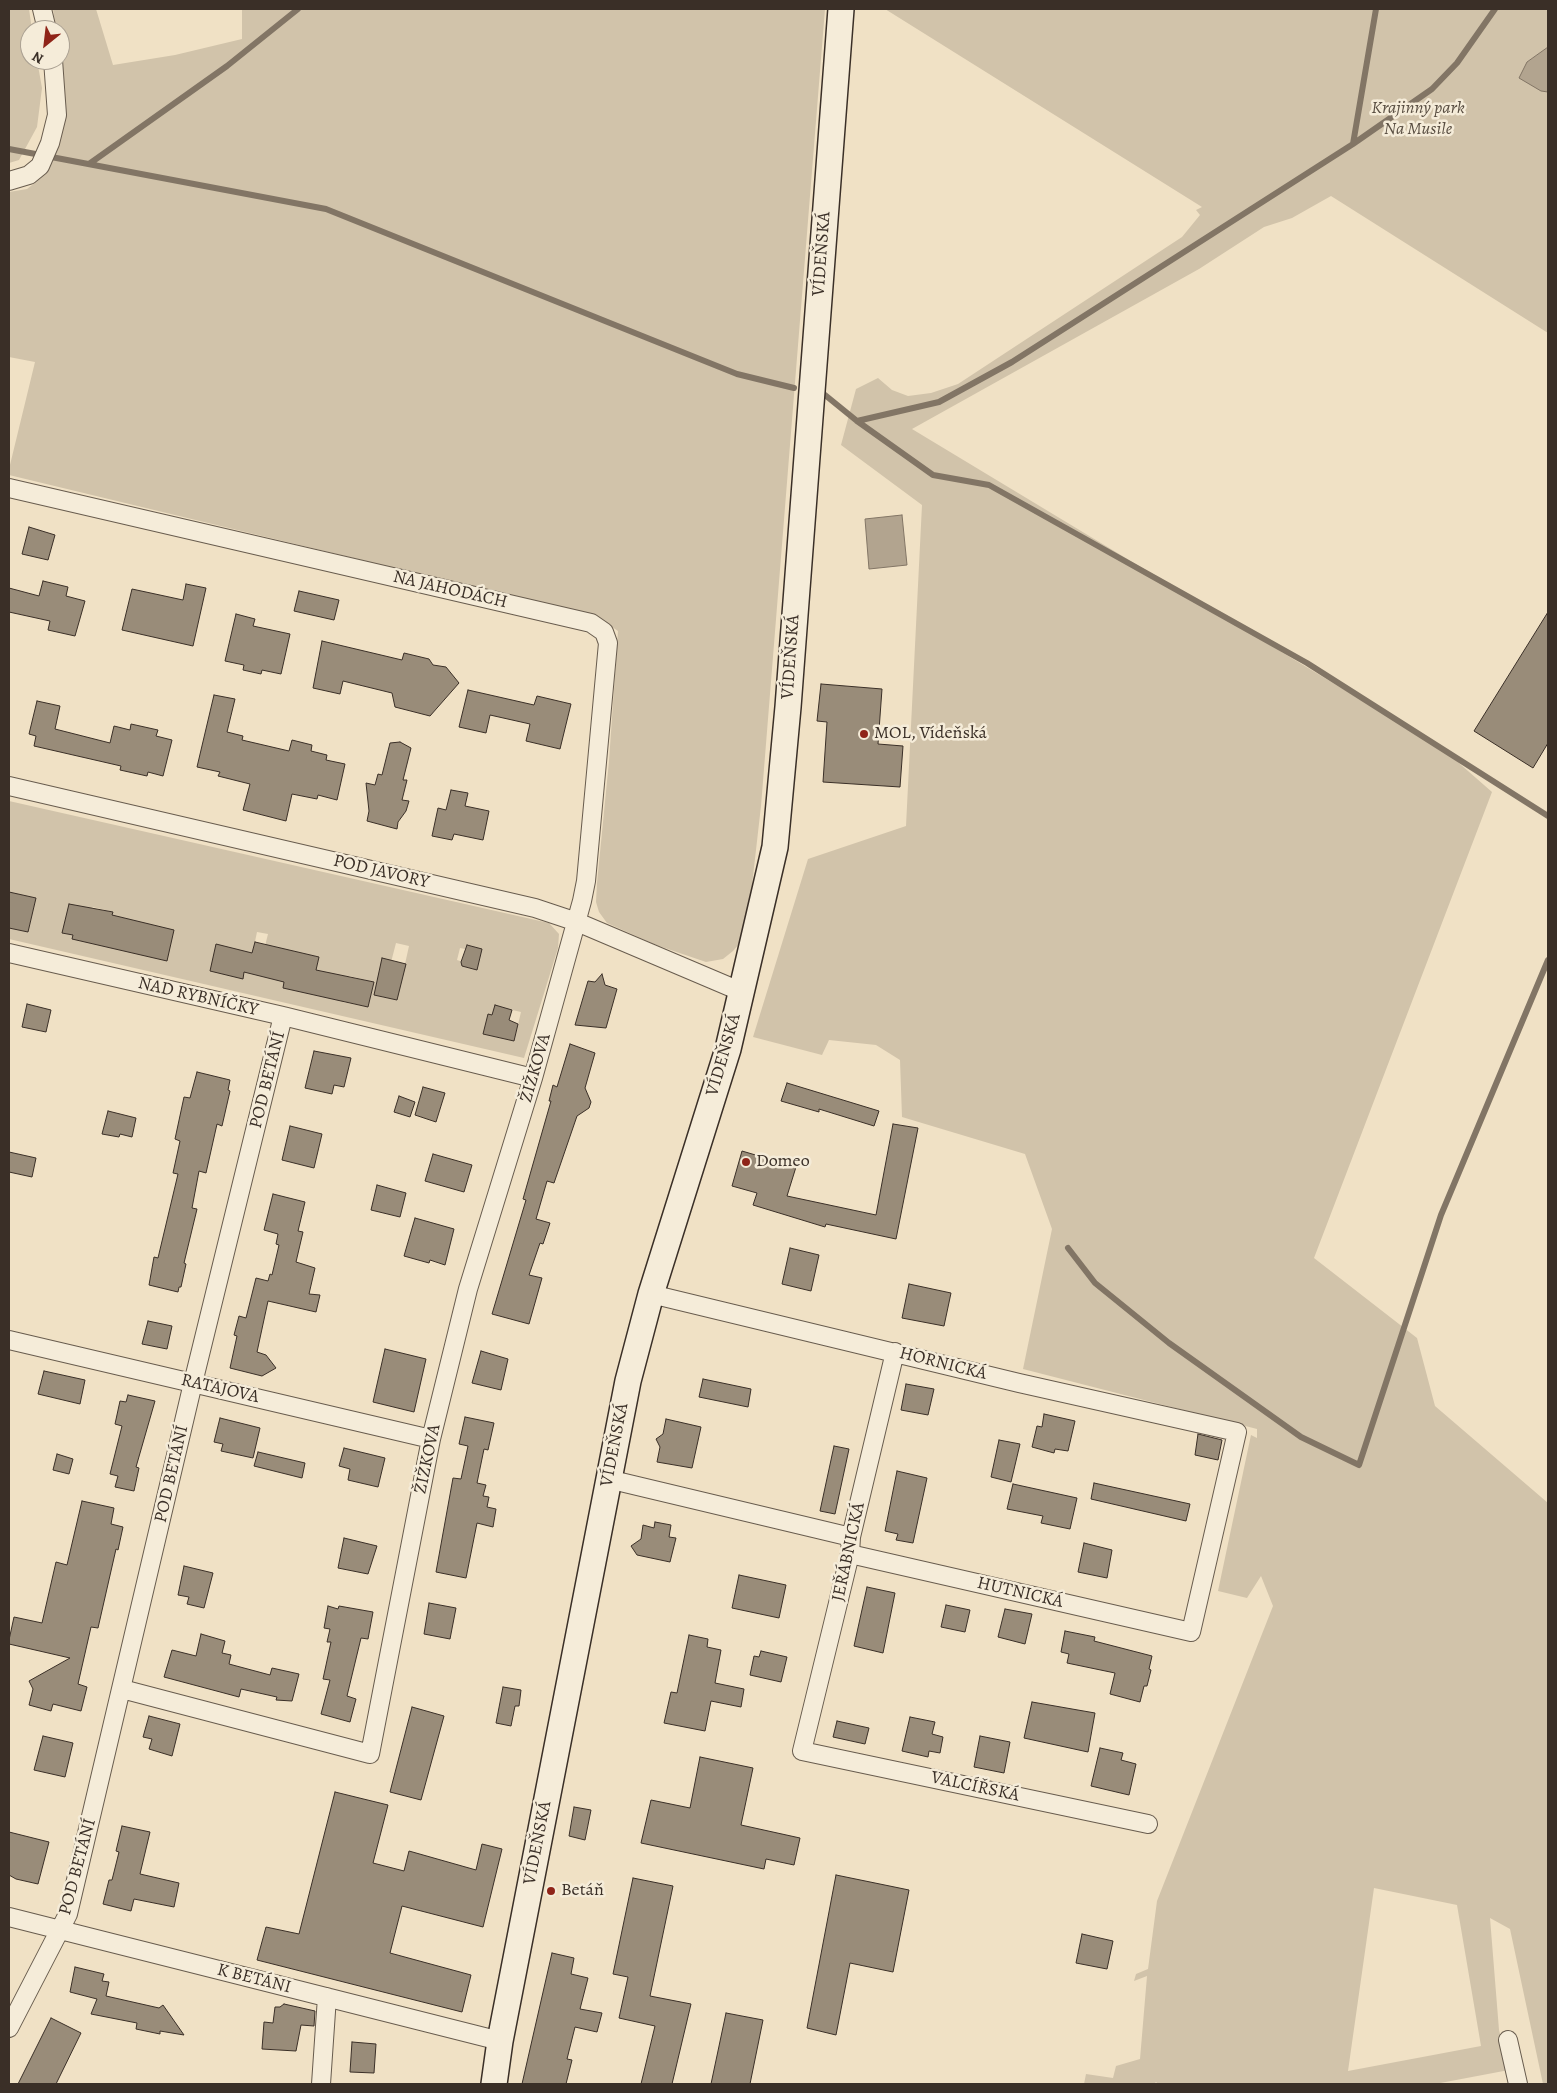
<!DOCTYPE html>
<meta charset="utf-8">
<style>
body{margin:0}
#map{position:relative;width:1557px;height:2093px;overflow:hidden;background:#f0e1c5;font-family:Alegreya,serif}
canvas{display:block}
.frame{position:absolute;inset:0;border:10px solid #3a2f27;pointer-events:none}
.north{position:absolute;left:20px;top:20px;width:50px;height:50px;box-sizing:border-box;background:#f5ecd9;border:1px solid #aaa092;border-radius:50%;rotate:209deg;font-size:14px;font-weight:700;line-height:20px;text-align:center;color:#3a2f27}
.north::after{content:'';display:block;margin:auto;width:18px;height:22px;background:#8f2418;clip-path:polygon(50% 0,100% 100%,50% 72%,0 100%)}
</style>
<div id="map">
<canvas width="1557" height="2093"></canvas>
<div class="frame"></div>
<div class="north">N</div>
</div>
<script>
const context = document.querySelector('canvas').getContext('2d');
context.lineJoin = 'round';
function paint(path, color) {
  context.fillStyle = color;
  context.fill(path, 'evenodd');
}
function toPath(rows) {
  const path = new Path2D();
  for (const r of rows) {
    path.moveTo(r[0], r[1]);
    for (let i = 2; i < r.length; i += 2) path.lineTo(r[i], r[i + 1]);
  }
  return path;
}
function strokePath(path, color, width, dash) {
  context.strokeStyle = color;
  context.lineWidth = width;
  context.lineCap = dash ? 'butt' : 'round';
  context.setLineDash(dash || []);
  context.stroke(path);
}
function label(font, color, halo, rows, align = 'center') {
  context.font = font + ' Alegreya,serif';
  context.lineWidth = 5;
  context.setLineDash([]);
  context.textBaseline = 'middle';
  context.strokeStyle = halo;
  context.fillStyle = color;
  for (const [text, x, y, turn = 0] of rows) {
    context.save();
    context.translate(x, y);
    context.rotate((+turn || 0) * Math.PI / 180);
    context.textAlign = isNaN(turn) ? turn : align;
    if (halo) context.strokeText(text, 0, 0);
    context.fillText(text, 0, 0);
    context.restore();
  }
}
paint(toPath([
 [9,9,29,9,32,30,30,30,30,60,37,60,42,88,37,127,19,160,9,163],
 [53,9,96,9,113,65,175,55,242,39,242,9,825,9,761,806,752,885,740,943,733,951,723,959,706,962,656,945,607,923,599,912,596,902,597,883,609,761,618,631,598,617,9,475,9,469,35,362,9,357,9,192,27,189,41,178,52,163,59,142,60,30,56,30],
 [885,9,1548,9,1548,47,1527,62,1541,91,1548,92,1548,333,1331,196,1292,218,1264,227,1199,269,912,429,1444,750,1492,792,1314,1258,1417,1338,1435,1406,1548,1503,1548,2084,1543,2084,1510,1929,1490,1918,1499,2030,1509,2070,1435,2084,1158,2084,1156,2082,1154,2084,1084,2084,1086,2074,1113,2078,1116,2066,1140,2059,1147,1976,1134,1981,1136,1974,1148,1969,1157,1901,1273,1606,1261,1576,1247,1598,1218,1591,1251,1435,1257,1438,1257,1429,1023,1369,1052,1229,1025,1154,902,1117,900,1060,876,1045,829,1040,822,1055,753,1037,808,859,906,826,922,505,841,445,856,389,878,378,892,390,908,396,931,393,958,384,1182,237,1200,215,1196,210,1202,207],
 [1374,1888,1457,1905,1481,2046,1348,2071],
 [9,801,549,923,559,934,558,948,524,1058,9,939,9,928,28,932,36,898,10,893,9,898],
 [93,907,113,912,110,926,72,939,73,935,63,933],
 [257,932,268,934,263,954,253,951],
 [396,943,409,946,397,1000,382,997],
 [467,945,481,949,477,970,462,966,463,962,457,960,460,948,465,949],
 [292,951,319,957,316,970,284,982],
 [349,976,374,982,368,1007,343,1002],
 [495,1006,521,1012,514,1041,483,1034,488,1014,492,1015]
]), '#d1c3aa');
const water = toPath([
 [1548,47,1548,92,1541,91,1519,78,1527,62,1548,47],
 [902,515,907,565,869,569,865,519,902,515]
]);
paint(water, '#b2a48f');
strokePath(water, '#827565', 1);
strokePath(toPath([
 [1353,144,1432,89,1457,63,1495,9],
 [9,149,326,209,737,374,794,388],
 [89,164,227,66,298,9],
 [825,395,857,421,933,475,989,485,1307,663,1548,816],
 [857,421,939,402,1012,362,1353,144,1376,9],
 [1068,1248,1095,1283,1169,1343,1301,1437,1359,1465,1441,1215,1548,960]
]), '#827565', 6);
const building = toPath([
 [29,527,55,535,48,560,22,554,29,527],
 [43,581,68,587,66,596,85,601,75,636,48,630,50,621,9,612,9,588,39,596,43,581],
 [186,584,206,588,193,646,122,630,132,589,183,600,186,584],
 [299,591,339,600,334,620,294,611,299,591],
 [1548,612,1548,743,1533,768,1474,731,1548,612],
 [236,614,255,619,253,626,290,634,281,674,262,670,261,674,243,670,244,665,225,661,236,614],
 [322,641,402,660,404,653,429,659,433,665,446,667,459,683,430,716,395,707,392,693,343,681,340,694,313,688,322,641],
 [821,684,882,689,878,744,903,746,900,787,823,782,827,722,817,721,821,684],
 [468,690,534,705,537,696,571,704,560,749,526,741,530,724,490,715,486,733,459,727,468,690],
 [214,695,235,699,227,732,243,736,242,740,289,751,292,740,312,745,311,751,327,755,326,760,345,764,337,800,318,795,317,799,292,794,286,821,243,810,250,784,218,776,220,772,197,767,214,695],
 [37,701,60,706,55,729,110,743,114,726,130,730,131,724,158,730,156,736,172,740,163,776,148,772,147,776,120,770,121,766,34,746,36,736,29,734,37,701],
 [400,742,411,748,403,780,407,780,402,800,409,801,406,811,398,822,397,829,367,821,369,811,366,783,375,785,378,774,382,775,390,743,400,742],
 [451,790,468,793,465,806,489,811,483,840,454,834,452,840,432,836,438,808,446,810,451,790],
 [9,892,36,898,28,932,9,928,9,892],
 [69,904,113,912,112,915,174,930,167,961,72,939,73,935,62,933,69,904],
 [255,942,319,957,316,970,374,982,368,1007,283,988,284,982,244,972,243,979,210,971,216,944,252,953,255,942],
 [467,945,482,949,477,970,462,966,461,962,467,945],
 [382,958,406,964,397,1000,374,995,382,958],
 [602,974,605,985,617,989,606,1028,575,1025,588,981,595,982,602,974],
 [27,1004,51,1010,46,1032,22,1027,27,1004],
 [495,1005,512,1010,509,1020,518,1024,514,1041,483,1034,488,1014,492,1015,495,1005],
 [570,1044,595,1053,585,1088,591,1102,589,1108,577,1116,554,1183,547,1181,536,1219,550,1223,543,1244,540,1243,529,1275,542,1278,529,1324,492,1314,526,1200,523,1199,551,1101,549,1101,553,1085,557,1087,570,1044],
 [314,1051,351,1058,344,1087,334,1085,332,1094,305,1088,314,1051],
 [197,1072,230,1080,228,1090,230,1091,222,1126,217,1124,206,1173,199,1171,192,1208,197,1209,184,1263,186,1264,181,1287,179,1287,178,1292,149,1285,154,1257,158,1258,178,1174,173,1173,180,1141,175,1139,184,1097,190,1098,197,1072],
 [787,1083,879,1111,874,1126,819,1109,819,1112,781,1101,787,1083],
 [423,1087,445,1093,436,1122,415,1115,423,1087],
 [399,1096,415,1102,410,1117,394,1112,399,1096],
 [108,1111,136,1118,132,1137,120,1134,119,1137,102,1134,108,1111],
 [893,1124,918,1128,896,1239,826,1224,825,1227,753,1205,757,1193,732,1186,742,1151,796,1167,787,1196,876,1215,893,1124],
 [290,1126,322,1134,314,1168,282,1160,290,1126],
 [9,1152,36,1158,32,1177,9,1172,9,1152],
 [433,1154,472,1165,464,1192,425,1181,433,1154],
 [377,1185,406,1193,400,1217,371,1210,377,1185],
 [273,1194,305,1202,298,1231,303,1232,296,1262,315,1268,309,1294,320,1295,316,1312,268,1301,257,1352,266,1355,276,1368,262,1376,230,1368,237,1336,234,1335,239,1316,246,1318,256,1278,268,1281,270,1274,272,1275,279,1245,276,1244,278,1234,264,1230,273,1194],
 [415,1218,454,1229,445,1265,430,1260,429,1263,404,1256,415,1218],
 [790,1248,819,1255,811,1291,782,1284,790,1248],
 [909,1284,951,1293,944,1326,902,1318,909,1284],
 [148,1321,172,1326,167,1349,142,1344,148,1321],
 [385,1349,426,1359,414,1412,373,1402,385,1349],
 [481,1351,508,1359,501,1390,472,1383,481,1351],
 [44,1371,85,1380,80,1404,38,1394,44,1371],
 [703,1379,751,1389,748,1407,699,1397,703,1379],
 [906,1384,934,1389,928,1415,901,1410,906,1384],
 [128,1395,155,1401,136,1467,139,1468,134,1491,115,1487,118,1476,110,1474,122,1426,115,1424,120,1401,126,1402,128,1395],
 [1044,1414,1075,1421,1068,1451,1055,1449,1054,1453,1032,1447,1037,1426,1042,1427,1044,1414],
 [465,1417,494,1423,488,1450,484,1449,477,1483,486,1485,483,1496,489,1497,487,1507,496,1509,493,1527,477,1523,466,1578,436,1572,453,1478,461,1479,468,1446,459,1444,465,1417],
 [220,1418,260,1428,253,1458,221,1451,223,1444,214,1442,220,1418],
 [666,1419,701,1427,692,1468,657,1462,660,1447,656,1439,663,1434,666,1419],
 [1198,1434,1222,1440,1218,1460,1195,1455,1198,1434],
 [999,1440,1020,1444,1011,1482,991,1477,999,1440],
 [834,1446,849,1449,835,1514,820,1511,834,1446],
 [344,1448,385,1458,378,1487,348,1480,350,1469,339,1466,344,1448],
 [258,1452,305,1463,302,1478,254,1466,258,1452],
 [57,1454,73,1459,69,1474,53,1470,57,1454],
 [897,1471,927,1478,913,1543,896,1540,898,1534,885,1531,897,1471],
 [1094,1483,1190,1504,1186,1521,1091,1499,1094,1483],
 [1013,1484,1077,1498,1070,1529,1041,1523,1043,1516,1007,1509,1013,1484],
 [82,1501,114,1508,111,1524,123,1527,118,1550,116,1549,98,1628,91,1627,78,1684,87,1687,81,1711,53,1704,51,1711,29,1705,33,1689,29,1681,70,1658,9,1644,9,1640,14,1617,42,1623,56,1562,67,1565,82,1501],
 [655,1522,671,1525,669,1537,676,1538,670,1562,637,1555,631,1546,641,1539,643,1525,654,1528,655,1522],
 [344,1538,377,1546,368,1574,338,1568,344,1538],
 [1084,1543,1112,1550,1107,1578,1078,1572,1084,1543],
 [184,1566,213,1573,204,1608,187,1604,189,1597,178,1595,184,1566],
 [739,1575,786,1585,779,1618,732,1608,739,1575],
 [867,1587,895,1593,883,1653,854,1646,867,1587],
 [429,1603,456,1608,450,1639,424,1634,429,1603],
 [946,1605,970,1610,965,1632,941,1627,946,1605],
 [328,1606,338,1609,339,1606,373,1612,368,1639,361,1638,347,1696,356,1699,350,1722,321,1714,330,1680,323,1679,331,1642,327,1642,330,1629,324,1628,328,1606],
 [1005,1609,1032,1614,1025,1644,998,1637,1005,1609],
 [1065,1631,1095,1637,1094,1641,1152,1656,1149,1669,1151,1670,1147,1686,1144,1686,1140,1702,1110,1694,1115,1673,1067,1663,1069,1654,1061,1652,1065,1631],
 [201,1634,225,1641,222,1653,231,1655,229,1664,270,1675,272,1668,299,1674,292,1701,276,1700,277,1697,241,1689,239,1697,164,1677,172,1650,196,1656,201,1634],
 [689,1635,708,1639,707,1647,721,1650,715,1683,744,1689,741,1707,711,1701,705,1731,664,1723,671,1692,677,1693,689,1635],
 [761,1651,787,1657,781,1682,750,1675,754,1656,759,1657,761,1651],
 [503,1687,521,1690,519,1706,515,1706,511,1726,496,1723,503,1687],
 [1032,1702,1095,1713,1088,1752,1024,1738,1032,1702],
 [412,1707,444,1716,421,1800,390,1792,412,1707],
 [149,1716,180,1724,172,1756,149,1749,152,1739,143,1737,149,1716],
 [910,1717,935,1722,932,1734,943,1737,940,1753,929,1751,928,1757,902,1751,910,1717],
 [837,1721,869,1728,865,1744,833,1737,837,1721],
 [43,1736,73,1743,65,1777,34,1770,43,1736],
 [980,1736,1010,1742,1004,1773,974,1767,980,1736],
 [1100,1748,1123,1753,1121,1760,1136,1764,1129,1795,1091,1786,1100,1748],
 [700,1757,753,1768,741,1825,800,1838,794,1865,766,1859,764,1869,641,1843,651,1800,690,1808,700,1757],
 [335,1792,388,1805,373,1863,404,1871,409,1851,476,1870,482,1844,502,1849,483,1927,402,1906,390,1953,471,1975,462,2012,257,1960,266,1927,299,1934,335,1792],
 [574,1807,591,1810,585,1840,569,1836,574,1807],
 [122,1826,150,1832,140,1874,179,1883,174,1907,134,1899,131,1911,103,1904,109,1880,112,1880,119,1852,116,1851,122,1826],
 [9,1832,49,1842,38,1884,16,1879,9,1875,9,1832],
 [836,1875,909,1890,893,1972,850,1963,836,2035,807,2028,836,1875],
 [633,1878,673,1886,650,1996,691,2004,672,2084,641,2084,655,2026,619,2018,628,1977,613,1974,633,1878],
 [1082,1934,1113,1941,1107,1969,1076,1963,1082,1934],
 [552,1953,574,1958,571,1974,588,1978,580,2009,602,2013,597,2032,575,2027,567,2059,572,2060,566,2084,522,2084,552,1953],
 [75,1967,104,1974,102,1981,109,1982,106,1996,159,2008,163,2005,184,2035,160,2031,160,2034,136,2029,137,2023,91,2014,97,1999,70,1992,75,1967],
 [284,2004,315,2011,314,2026,301,2025,296,2051,262,2049,264,2022,273,2023,275,2007,280,2007,284,2004],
 [726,2013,763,2020,750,2084,711,2084,726,2013],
 [51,2018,81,2033,56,2084,18,2084,51,2018],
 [352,2042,376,2044,374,2073,350,2072,352,2042]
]);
paint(building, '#998c79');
strokePath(building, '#3a2f27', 1);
const street = toPath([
 [42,9,47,30],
 [9,181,29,175,40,166,50,143,57,115,53,60],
 [9,488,591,623,604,632,608,643,586,881,582,901,533,1078,468,1289,431,1439,370,1754,122,1689],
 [9,786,535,908,577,922,742,992],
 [9,953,283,1016,533,1078],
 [651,1294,1019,1383,1237,1432,1191,1632,850,1554],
 [9,1340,431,1439],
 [895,1352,851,1537,850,1554,802,1751,1148,1824],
 [608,1479,851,1537],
 [9,1917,500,2041],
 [9,2028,68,1914,193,1383,283,1016],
 [1508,2040,1518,2084],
 [321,2084,327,1997]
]);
const secondary = toPath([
 [494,2084,500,2041,628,1381,651,1294,728,1049,775,847,788,707,841,9]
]);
strokePath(street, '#685c4e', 20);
strokePath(secondary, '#3a2f27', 28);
strokePath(street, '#f5ecd9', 18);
strokePath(secondary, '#f5ecd9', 25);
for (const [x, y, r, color] of [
 [864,734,5,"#8f2418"],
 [746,1162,5,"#8f2418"],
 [551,1891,5,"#8f2418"]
]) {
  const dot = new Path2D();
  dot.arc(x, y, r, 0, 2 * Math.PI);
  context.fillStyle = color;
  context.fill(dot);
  strokePath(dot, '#f5ecd9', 2);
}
label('italic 18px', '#584d41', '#f5ecd9', [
 ["Krajinný park",1418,109],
 ["Na Musile",1418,130]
]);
label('18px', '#3a2f27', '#f5ecd9', [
 ["VÍDEŇSKÁ",822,254,-86],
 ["NA JAHODÁCH",450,590,13],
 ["VÍDEŇSKÁ",791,657,-86],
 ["POD JAVORY",381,872,13],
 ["NAD RYBNÍČKY",198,997,13],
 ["VÍDEŇSKÁ",724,1055,-74],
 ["ŽIŽKOVA",536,1068,-74],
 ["POD BETÁNÍ",268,1080,-76],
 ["HORNICKÁ",943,1364,14],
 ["RATAJOVA",220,1389,13],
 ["VÍDEŇSKÁ",615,1445,-79],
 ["ŽIŽKOVA",428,1459,-78],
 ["POD BETÁNÍ",172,1474,-77],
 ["JEŘÁBNICKÁ",849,1552,-78],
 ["HUTNICKÁ",1020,1593,13],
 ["VALCÍŘSKÁ",975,1787,12],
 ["VÍDEŇSKÁ",538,1843,-79],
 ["POD BETÁNÍ",78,1867,-75],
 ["K BETÁNI",254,1979,14]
]);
label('18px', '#3a2f27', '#f5ecd9', [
 ["MOL, Vídeňská",874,734],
 ["Domeo",756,1162],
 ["Betáň",561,1891]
], 'left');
</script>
